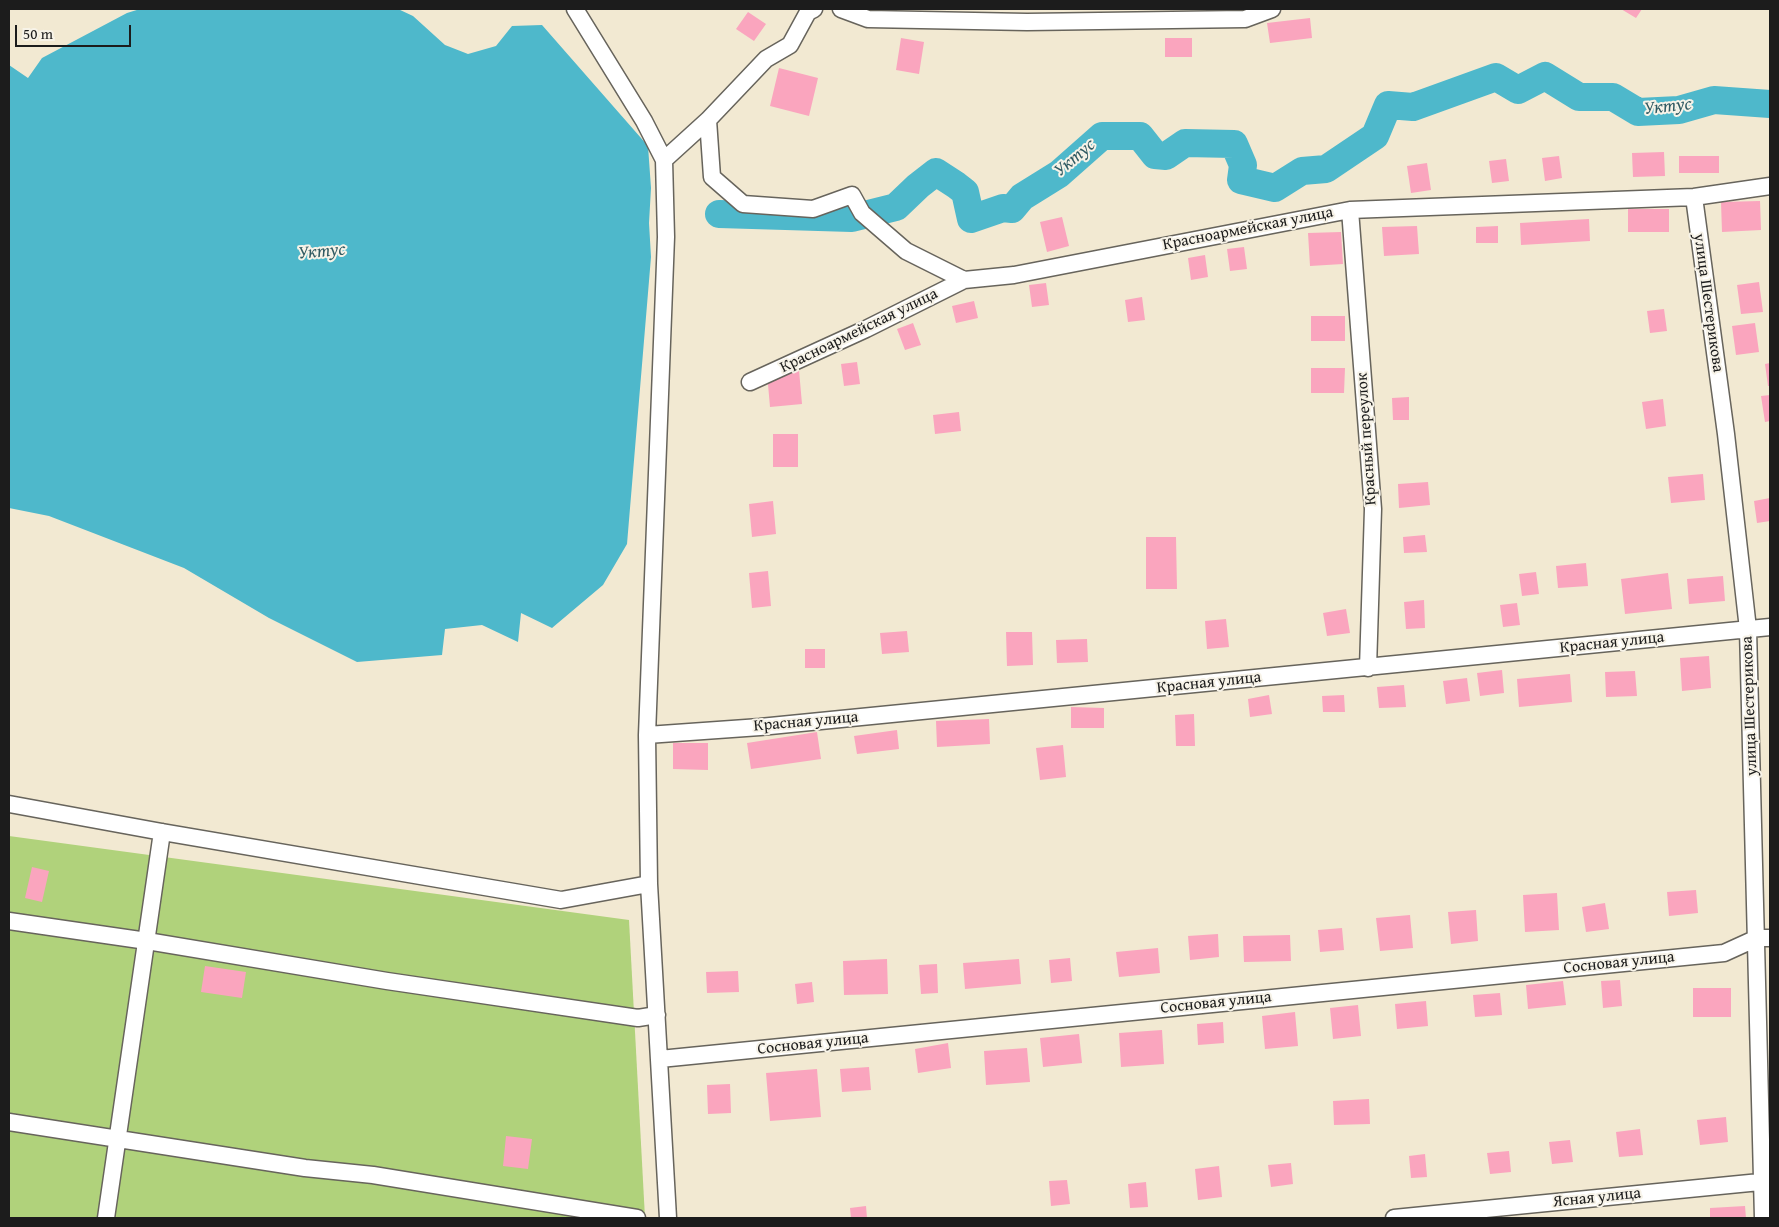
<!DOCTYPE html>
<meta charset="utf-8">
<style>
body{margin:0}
#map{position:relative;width:1779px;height:1227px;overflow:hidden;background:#f2e9d2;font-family:"Gentium Book Plus",serif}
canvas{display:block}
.frame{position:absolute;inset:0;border:10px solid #1c1c1c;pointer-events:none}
.scale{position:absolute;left:15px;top:25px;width:116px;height:22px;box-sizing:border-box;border:2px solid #1c1c1c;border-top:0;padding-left:6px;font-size:15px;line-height:18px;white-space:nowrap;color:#1c1c1c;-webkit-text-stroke:4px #f7f3e8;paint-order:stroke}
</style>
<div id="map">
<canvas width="1779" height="1227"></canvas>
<div class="frame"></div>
<div class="scale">50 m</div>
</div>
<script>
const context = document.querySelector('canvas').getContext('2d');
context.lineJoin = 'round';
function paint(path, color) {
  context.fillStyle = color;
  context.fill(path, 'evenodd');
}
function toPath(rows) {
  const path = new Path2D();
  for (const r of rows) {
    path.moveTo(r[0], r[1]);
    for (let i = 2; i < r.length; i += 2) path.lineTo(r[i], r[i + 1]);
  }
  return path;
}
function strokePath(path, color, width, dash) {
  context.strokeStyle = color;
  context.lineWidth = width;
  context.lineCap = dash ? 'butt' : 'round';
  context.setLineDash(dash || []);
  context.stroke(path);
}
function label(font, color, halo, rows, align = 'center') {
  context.font = font + ' "Gentium Book Plus",serif';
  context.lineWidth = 4;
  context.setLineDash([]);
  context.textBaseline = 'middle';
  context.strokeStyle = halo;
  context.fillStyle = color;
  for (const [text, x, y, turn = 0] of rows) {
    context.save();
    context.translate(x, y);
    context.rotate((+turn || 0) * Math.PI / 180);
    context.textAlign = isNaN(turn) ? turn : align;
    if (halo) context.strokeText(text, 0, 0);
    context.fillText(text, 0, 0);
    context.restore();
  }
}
paint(toPath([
 [9,836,629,920,645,1218,9,1218]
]), '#b0d27b');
paint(toPath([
 [140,9,398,9,413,16,445,45,468,54,496,46,512,26,542,25,648,146,651,188,649,223,651,257,627,544,603,585,552,628,521,613,518,642,482,625,445,629,442,655,357,662,269,618,184,568,49,516,9,508,9,65,28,78,42,58,127,13]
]), '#4eb8cb');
strokePath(toPath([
 [719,214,852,218,896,207,918,186,936,172,956,185,965,192,971,219,1003,208,1012,209,1022,197,1059,174,1102,136,1140,136,1155,155,1166,156,1185,143,1234,144,1243,165,1241,180,1275,188,1302,171,1326,169,1375,136,1388,105,1413,107,1496,77,1518,90,1545,76,1579,97,1613,97,1638,112,1679,110,1714,100,1770,104]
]), '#4eb8cb', 28);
paint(toPath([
 [1621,9,1642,9,1636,18],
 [748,12,766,24,754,41,736,29],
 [1310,18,1312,38,1270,43,1267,23],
 [901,38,924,42,919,74,896,70],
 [1165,38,1192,38,1192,57,1165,57],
 [779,68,818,78,809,116,770,106],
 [1664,152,1665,176,1633,177,1632,153],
 [1559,156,1562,178,1545,181,1542,158],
 [1679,156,1719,156,1719,173,1679,173],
 [1506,159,1509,181,1492,183,1489,161],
 [1427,163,1431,190,1411,193,1407,166],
 [1760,201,1761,230,1722,232,1721,202],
 [1628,209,1669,209,1669,232,1628,232],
 [1062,217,1069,246,1047,252,1040,222],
 [1589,219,1590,241,1521,245,1520,223],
 [1417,226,1419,254,1384,256,1382,227],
 [1498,226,1498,243,1476,243,1476,227],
 [1341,232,1343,264,1310,266,1308,233],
 [1244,247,1247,269,1230,271,1227,249],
 [1205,255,1208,277,1191,280,1188,258],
 [1759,282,1763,312,1741,314,1737,285],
 [1046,283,1049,305,1032,307,1029,285],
 [1142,297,1145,320,1128,322,1125,300],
 [974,301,978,318,956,323,952,306],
 [1664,309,1667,331,1650,333,1647,311],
 [1311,316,1345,316,1345,341,1311,341],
 [913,323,921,345,905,350,897,329],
 [1755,323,1759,352,1736,355,1732,326],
 [857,362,860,384,844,386,841,364],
 [1770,363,1770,386,1768,386,1765,364],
 [1311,368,1345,368,1344,393,1311,393],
 [799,370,802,404,770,407,767,373],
 [1770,395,1770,421,1765,422,1761,396],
 [1409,397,1409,420,1393,420,1392,398],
 [1663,399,1666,426,1646,429,1642,402],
 [959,412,961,431,935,434,933,415],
 [773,434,798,434,798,467,773,467],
 [1703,474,1705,500,1671,503,1668,477],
 [1428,482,1430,505,1399,508,1398,484],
 [1770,498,1770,521,1757,523,1754,501],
 [773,501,776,534,752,537,749,504],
 [1425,535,1427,552,1404,553,1403,537],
 [1146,537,1176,537,1177,589,1146,589],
 [1586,563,1588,586,1558,588,1556,566],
 [768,571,771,606,752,608,749,573],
 [1536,572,1539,594,1522,596,1519,574],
 [1668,573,1672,609,1625,614,1621,579],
 [1723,576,1725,601,1689,604,1687,579],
 [1424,600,1425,628,1406,629,1404,602],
 [1517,603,1520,625,1503,627,1500,605],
 [1346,609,1350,633,1327,636,1323,613],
 [1226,619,1229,647,1207,649,1205,621],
 [907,631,909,652,882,654,880,633],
 [1006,632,1032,632,1033,665,1007,666],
 [1087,639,1088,662,1057,663,1056,640],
 [805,649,825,649,825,668,805,668],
 [1709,656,1711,688,1682,691,1680,658],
 [1502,670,1504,693,1480,696,1477,673],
 [1635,671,1637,696,1606,697,1605,672],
 [1570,674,1572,702,1519,707,1517,679],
 [1467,678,1470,701,1446,704,1443,681],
 [1404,685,1406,707,1379,708,1377,687],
 [1269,695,1272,714,1250,717,1248,699],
 [1344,695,1345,712,1323,712,1322,696],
 [1071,707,1104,708,1104,728,1071,728],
 [1194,714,1195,746,1176,746,1175,715],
 [989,719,990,744,937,747,936,721],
 [897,730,899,749,857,754,854,736],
 [817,732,821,759,751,769,747,743],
 [673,743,708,743,708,770,673,769],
 [1063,745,1066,777,1040,780,1036,748],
 [32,867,49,871,42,902,25,898],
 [1696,890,1698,913,1669,916,1667,892],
 [1557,893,1559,930,1525,932,1523,895],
 [1605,903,1609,929,1586,932,1582,907],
 [1476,910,1478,941,1451,944,1448,912],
 [1410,915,1413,948,1380,951,1376,918],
 [1342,928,1344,950,1320,952,1318,930],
 [1218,934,1219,957,1190,960,1188,936],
 [1290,935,1291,961,1244,962,1243,936],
 [1158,948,1160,973,1119,977,1116,952],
 [1070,958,1072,981,1051,983,1049,960],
 [887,959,888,994,844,995,843,961],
 [1019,959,1021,984,965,989,963,963],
 [937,964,938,993,921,994,919,965],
 [205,966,246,972,242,998,201,992],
 [738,971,739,992,707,993,706,972],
 [1620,980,1622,1006,1603,1008,1601,981],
 [1563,981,1566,1005,1528,1009,1526,985],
 [812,982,814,1002,797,1004,795,984],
 [1693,988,1731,988,1731,1017,1693,1017],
 [1500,993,1502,1015,1475,1017,1473,995],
 [1426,1001,1428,1026,1397,1029,1395,1004],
 [1358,1005,1361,1036,1333,1039,1330,1008],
 [1295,1012,1298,1046,1265,1049,1262,1016],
 [1223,1022,1224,1043,1198,1045,1197,1024],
 [1162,1030,1164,1064,1121,1067,1119,1033],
 [1079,1034,1082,1063,1043,1067,1040,1038],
 [948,1043,951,1068,918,1073,915,1049],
 [1027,1048,1030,1082,986,1085,984,1051],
 [869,1067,871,1090,842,1092,840,1069],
 [817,1069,821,1117,770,1121,766,1073],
 [730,1084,731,1113,708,1114,707,1085],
 [1369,1099,1370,1124,1334,1125,1333,1101],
 [1726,1117,1728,1142,1700,1145,1697,1120],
 [1640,1129,1643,1155,1619,1157,1616,1132],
 [506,1136,532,1139,528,1169,503,1166],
 [1570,1140,1573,1162,1552,1164,1549,1142],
 [1509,1151,1511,1172,1490,1174,1487,1153],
 [1425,1154,1427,1177,1411,1178,1409,1156],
 [1291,1163,1293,1184,1271,1187,1268,1165],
 [1219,1166,1222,1197,1198,1200,1195,1169],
 [1067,1180,1070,1204,1051,1206,1049,1181],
 [1146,1182,1148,1207,1130,1208,1128,1184],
 [866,1206,867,1218,851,1218,850,1208],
 [1745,1206,1746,1218,1710,1218,1710,1208]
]), '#faa5be');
const minor = toPath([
 [575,9,644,121,664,160,666,237,647,735,649,884,668,1218],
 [841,9,868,19,1027,22,1245,19,1272,9],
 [708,120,712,177,743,204,813,209,852,195,862,213,906,251,964,280],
 [664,160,708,120,766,59,790,45,808,12,814,9],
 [1694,197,1726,434,1748,629,1763,1218],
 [1350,210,1373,509,1368,668],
 [750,382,866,329,964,280,1014,275,1350,210,1694,197,1770,186],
 [647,735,760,727,1770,627],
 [9,804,162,832,561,900,649,884],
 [9,921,147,941,387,981,638,1018,657,1015],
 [660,1059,1724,953,1757,938,1770,938],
 [9,1122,305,1168,373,1175,637,1218],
 [106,1218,162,832],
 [1394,1218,1770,1181]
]);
strokePath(minor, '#67645c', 19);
strokePath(minor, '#fff', 16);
label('16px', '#1c1c1c', '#f7f3e8', [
 ["Красноармейская улица",1248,229,-11],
 ["улица Шестерикова",1708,303,82],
 ["Красноармейская улица",859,331,-26],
 ["Красный переулок",1367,439,-94],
 ["Красная улица",1612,643,-6],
 ["Красная улица",1209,683,-6],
 ["улица Шестерикова",1750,706,-92],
 ["Красная улица",806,722,-5],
 ["Сосновая улица",1619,963,-6],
 ["Сосновая улица",1216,1003,-6],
 ["Сосновая улица",813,1044,-6],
 ["Ясная улица",1597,1198,-6]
]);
label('italic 18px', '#305a62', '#f7f3e8', [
 ["Уктус",1668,107,-6],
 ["Уктус",1075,158,-40],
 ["Уктус",322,252,-5]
]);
</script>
